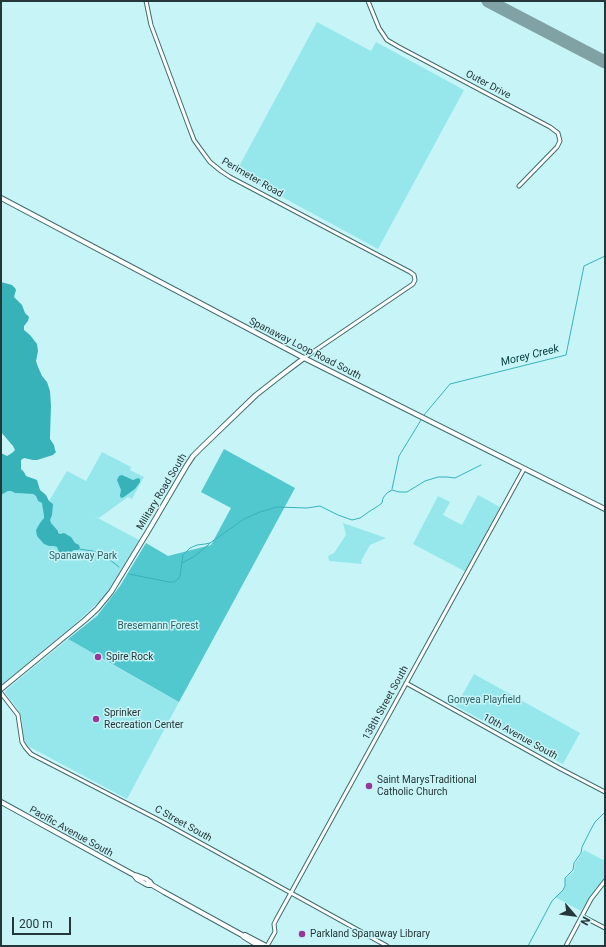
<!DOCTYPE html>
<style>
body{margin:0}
#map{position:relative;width:606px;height:947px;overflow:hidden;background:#c7f4f7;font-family:Roboto,sans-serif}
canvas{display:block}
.frame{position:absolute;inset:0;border:2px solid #253738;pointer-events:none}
.north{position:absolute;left:554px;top:895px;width:40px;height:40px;-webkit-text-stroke:3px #c7f4f7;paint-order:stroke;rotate:118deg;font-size:11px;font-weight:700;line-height:16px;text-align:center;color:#253738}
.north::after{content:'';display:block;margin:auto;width:14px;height:18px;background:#253738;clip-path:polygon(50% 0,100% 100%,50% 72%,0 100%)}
.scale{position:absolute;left:12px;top:917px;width:59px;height:18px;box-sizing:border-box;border:2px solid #253738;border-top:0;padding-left:5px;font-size:12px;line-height:14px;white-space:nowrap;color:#253738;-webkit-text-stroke:3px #c7f4f7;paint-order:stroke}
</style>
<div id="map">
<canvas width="606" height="947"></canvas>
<div class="frame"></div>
<div class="north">N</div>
<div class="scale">200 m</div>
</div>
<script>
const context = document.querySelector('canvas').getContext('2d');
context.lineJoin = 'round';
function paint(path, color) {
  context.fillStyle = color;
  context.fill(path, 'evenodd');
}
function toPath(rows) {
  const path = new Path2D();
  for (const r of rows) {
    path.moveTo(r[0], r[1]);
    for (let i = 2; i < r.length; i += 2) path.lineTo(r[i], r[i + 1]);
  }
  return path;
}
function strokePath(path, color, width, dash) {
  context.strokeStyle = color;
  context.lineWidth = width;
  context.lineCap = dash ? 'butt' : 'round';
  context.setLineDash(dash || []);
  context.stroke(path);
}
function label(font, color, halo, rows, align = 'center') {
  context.font = font + ' Roboto,sans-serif';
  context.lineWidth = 3;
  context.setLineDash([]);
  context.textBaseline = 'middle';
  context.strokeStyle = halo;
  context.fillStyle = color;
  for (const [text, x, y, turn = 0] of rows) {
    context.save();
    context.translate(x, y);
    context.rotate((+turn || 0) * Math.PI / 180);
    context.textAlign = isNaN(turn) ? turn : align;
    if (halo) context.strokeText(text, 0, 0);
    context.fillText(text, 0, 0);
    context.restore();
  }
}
paint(toPath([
 [317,22,371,51,376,42,464,90,378,249,236,172],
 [102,452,131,467,130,470,144,477,132,499,128,497,99,518,94,516,139,540,105,596,75,624,1,685,1,495,8,491,11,491,15,493,33,494,36,496,38,501,42,503,49,501,67,471,86,481],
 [138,478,135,489,124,497,120,494,129,479,133,480],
 [478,495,500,507,466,572,413,544,438,496,450,502,443,515,462,525],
 [343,523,386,538,370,545,361,561,362,564,329,561,328,556,334,553,346,535],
 [68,639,96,655,100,655,100,658,179,702,127,799,26,745,23,736,22,720,21,716,17,708,5,693,6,690],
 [474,674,580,733,563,764,456,706],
 [584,850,605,861,605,877,592,895,581,911,555,897,563,890,565,886,565,879,574,871,575,864]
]), '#96e7ec');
paint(toPath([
 [224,449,295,488,179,702,68,639,97,616,120,586,146,543,168,556,211,545,231,508,201,492]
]), '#51c7ce');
paint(toPath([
 [1,282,12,285,15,288,16,290,14,297,22,305,25,313,29,317,28,321,24,326,24,330,30,335,37,344,38,351,36,361,38,367,42,376,47,382,50,391,51,406,50,436,50,439,54,445,55,450,56,452,53,455,37,460,33,460,24,458,21,460,21,469,24,472,26,476,37,480,40,490,46,495,49,501,53,504,52,515,50,520,51,523,58,531,58,533,60,534,64,533,71,537,75,543,79,545,80,548,78,550,74,550,67,554,63,554,59,552,57,547,54,546,49,546,44,544,37,536,36,530,40,523,44,518,44,516,42,503,38,501,36,496,33,494,15,493,11,491,8,491,1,495,1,453,7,456,12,453,15,450,13,446,1,432],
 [122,475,133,480,138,478,140,479,140,482,135,489,124,497,121,498,120,496,120,495,121,490,117,480,119,476]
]), '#37b2b9');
strokePath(toPath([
 [424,415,450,384,566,355,584,266,605,256],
 [392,489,399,456,421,420],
 [79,549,93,551,100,554,110,560,119,567],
 [182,563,195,556,208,545,210,543],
 [129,574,169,582,174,582,178,579,180,576,183,555,190,548,197,545,205,544,210,543,244,519,260,512,277,507,307,508,320,506,338,515,352,520,360,518,370,511,378,506,382,503,383,498,387,493,392,490,399,492,407,492,425,481,438,477,447,477,455,478,481,465],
 [528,946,552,901,563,890,565,886,565,878,573,870,574,863,581,853,582,847,589,833,595,822,605,812]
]), '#37b2b9', 1);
strokePath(toPath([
 [494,4,495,1]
]), '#80a2a4', 5.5);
strokePath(toPath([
 [488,1,605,62]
]), '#80a2a4', 13);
const minor = toPath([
 [146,1,151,25,189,127,194,140,199,147,210,162,221,171,230,177,410,272,414,275,415,280,413,284,304,358],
 [368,1,379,28,387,40,399,47,550,127,558,133,560,141,557,147,519,186],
 [406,683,559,768,605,792],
 [1,693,18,715,22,742,25,747,31,754,159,820,387,946],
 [582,916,605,928],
 [267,946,275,932,274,924,276,920,524,469],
 [566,946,591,899,605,881]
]);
const major = toPath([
 [1,198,304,358,605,509],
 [1,689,85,620,97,609,111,592,150,528,187,465,193,456,201,448,256,395,279,377,304,358],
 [1,802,134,875,138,876,146,879,150,882,152,885,164,892,242,935,244,937,259,946],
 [134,875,137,879,144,883,148,885,152,885],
 [245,935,266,946]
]);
strokePath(minor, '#416b6d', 5);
strokePath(major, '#416b6d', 6);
strokePath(minor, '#fff', 3);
strokePath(major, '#fff', 4);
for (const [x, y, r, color] of [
 [98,657,4,"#98369c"],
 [96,719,4,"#98369c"],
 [369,786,4,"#98369c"],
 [302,934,4,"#98369c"]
]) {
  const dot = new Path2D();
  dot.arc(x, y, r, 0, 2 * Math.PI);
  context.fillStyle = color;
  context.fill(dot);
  strokePath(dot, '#c7f4f7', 1.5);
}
label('10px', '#253738', '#c7f4f7', [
 ["Outer Drive",488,85,28],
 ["Perimeter Road",252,178,30],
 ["Spanaway Loop Road South",305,349,27],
 ["Military Road South",162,492,-59],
 ["138th Street South",386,703,-61],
 ["10th Avenue South",520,737,29],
 ["C Street South",183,824,29],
 ["Pacific Avenue South",71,832,29]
]);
label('10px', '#2f6164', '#c7f4f7', [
 ["Spanaway Park",83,556],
 ["Bresemann Forest",158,626],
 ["Gonyea Playfield",484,700]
]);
label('10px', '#253738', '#c7f4f7', [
 ["Spire Rock",106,657],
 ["Sprinker",104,713],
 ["Recreation Center",104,725],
 ["Saint MarysTraditional",377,780],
 ["Catholic Church",377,792],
 ["Parkland Spanaway Library",310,934]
], 'left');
label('italic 11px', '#023c3f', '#c7f4f7', [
 ["Morey Creek",530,356,-14]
]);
</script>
